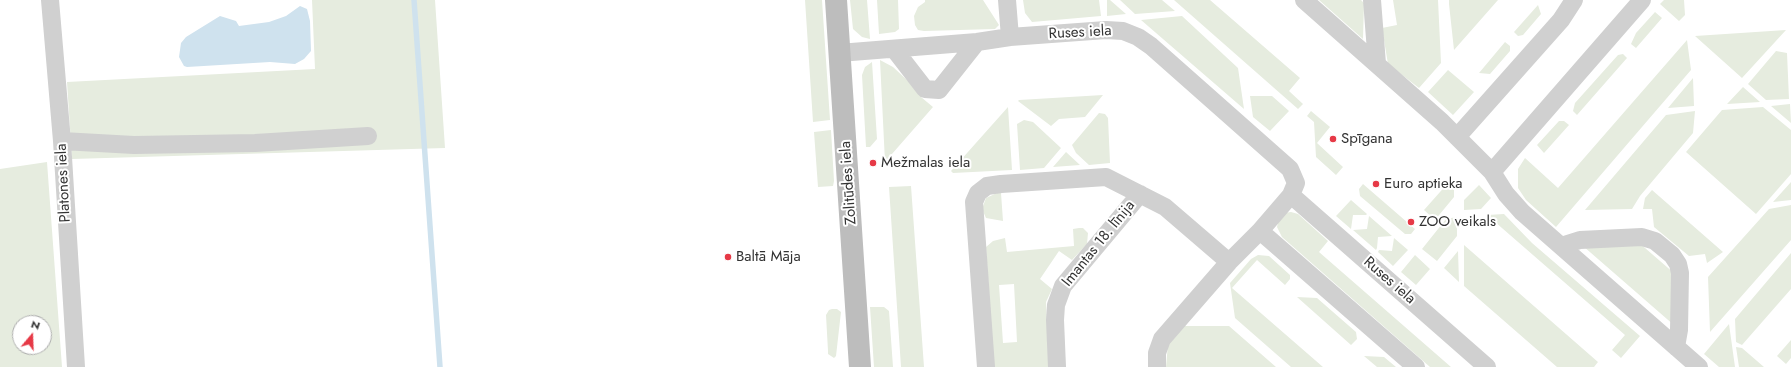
<!DOCTYPE html>
<meta charset="utf-8">
<style>
body{margin:0}
#map{position:relative;width:1791px;height:367px;overflow:hidden;background:#fff;font-family:Jost,sans-serif}
canvas{display:block}
.north{position:absolute;left:12px;top:315px;width:40px;height:40px;box-sizing:border-box;background:#fff;border:1px solid #adadad;border-radius:50%;rotate:19deg;font-size:11px;font-weight:700;line-height:16px;text-align:center;color:#333}
.north::after{content:'';display:block;margin:auto;width:14px;height:18px;background:#e63946;clip-path:polygon(50% 0,100% 100%,50% 72%,0 100%)}
</style>
<div id="map">
<canvas width="1791" height="367"></canvas>
<div class="north">N</div>
</div>
<script>
const context = document.querySelector('canvas').getContext('2d');
context.lineJoin = 'round';
function paint(path, color) {
  context.fillStyle = color;
  context.fill(path, 'evenodd');
}
function toPath(rows) {
  const path = new Path2D();
  for (const r of rows) {
    path.moveTo(r[0], r[1]);
    for (let i = 2; i < r.length; i += 2) path.lineTo(r[i], r[i + 1]);
  }
  return path;
}
function strokePath(path, color, width, dash) {
  context.strokeStyle = color;
  context.lineWidth = width;
  context.lineCap = dash ? 'butt' : 'round';
  context.setLineDash(dash || []);
  context.stroke(path);
}
function label(font, color, halo, rows, align = 'center') {
  context.font = font + ' Jost,sans-serif';
  context.lineWidth = 4;
  context.setLineDash([]);
  context.textBaseline = 'middle';
  context.strokeStyle = halo;
  context.fillStyle = color;
  for (const [text, x, y, turn = 0] of rows) {
    context.save();
    context.translate(x, y);
    context.rotate((+turn || 0) * Math.PI / 180);
    context.textAlign = isNaN(turn) ? turn : align;
    if (halo) context.strokeText(text, 0, 0);
    context.fillText(text, 0, 0);
    context.restore();
  }
}
paint(toPath([
 [312,0,435,0,445,148,72,159,67,82,315,69],
 [805,0,822,0,830,120,813,122],
 [850,0,867,0,870,39,862,37,853,29],
 [877,0,898,0,899,29,895,32,879,34],
 [925,0,983,0,999,25,995,29,924,31,918,30,915,25,914,16,918,7,925,2],
 [1023,0,1099,0,1101,16,1032,22,1025,13],
 [1107,0,1110,0,1126,14,1107,16],
 [1120,0,1162,0,1175,11,1135,14],
 [1174,0,1210,0,1300,78,1289,91,1303,104,1298,109],
 [1319,0,1361,0,1364,3,1363,39],
 [1393,0,1438,0,1441,63,1419,88,1388,64,1382,28,1397,25],
 [1449,0,1498,0,1454,50,1449,4],
 [1664,0,1684,0,1685,15,1679,21,1660,4],
 [1538,5,1541,14,1523,35,1518,36,1514,32],
 [1655,12,1662,18,1636,48,1631,44,1636,33],
 [1182,16,1238,68,1244,109,1141,20],
 [1786,30,1742,78,1695,36],
 [1687,40,1691,70,1556,227,1526,200,1518,188,1518,169,1525,158,1558,188],
 [1505,42,1510,46,1510,51,1490,74,1479,73],
 [1776,51,1787,53,1789,99,1766,100,1748,84],
 [1623,54,1627,58,1577,115,1573,111,1575,103,1618,55],
 [880,60,893,67,922,94,921,97,933,107,885,162],
 [872,62,877,139,870,147,866,147,862,75,865,67],
 [1448,70,1474,92,1453,115,1428,92],
 [1693,78,1694,106,1668,108],
 [1743,87,1760,102,1727,104],
 [1103,95,1085,117,1059,119,1051,126,1018,101,1019,100],
 [1250,96,1272,96,1289,111,1270,131,1253,117],
 [1790,104,1791,123,1771,106],
 [1008,107,1012,170,953,173,951,171],
 [1763,107,1791,130,1791,174,1756,214,1686,152,1722,110],
 [1311,111,1330,127,1317,143,1343,167,1336,175,1316,157,1314,122,1307,116],
 [1695,111,1693,133,1640,196,1632,209,1585,210,1666,115],
 [1099,113,1105,114,1108,118,1110,163,1089,165,1076,153,1072,145],
 [1024,120,1033,122,1061,148,1044,168,1020,170,1017,124],
 [1559,121,1564,121,1569,125,1544,153,1537,145],
 [831,130,834,181,833,186,818,187,814,132],
 [1066,152,1080,165,1053,167],
 [47,162,62,367,0,367,0,169],
 [20,323,44,323,44,347,20,347],
 [1791,182,1791,200,1773,202],
 [1448,183,1454,190,1454,197,1435,220,1424,210],
 [1363,184,1415,229,1411,234,1405,234,1360,196,1359,189],
 [1479,185,1491,198,1481,209,1464,210,1464,200],
 [911,186,924,367,901,367,889,187],
 [1652,190,1723,252,1707,263,1705,254,1689,256,1654,227,1652,209,1643,209,1645,198],
 [997,193,1001,193,1003,221,986,218,982,209,986,198],
 [1351,200,1367,214,1366,215,1353,215,1351,229,1336,216],
 [1791,205,1791,240,1710,332,1708,277,1769,209],
 [1291,212,1298,214,1328,241,1319,252,1451,367,1430,367,1282,237,1277,227,1279,219,1284,213],
 [1504,214,1532,243,1640,336,1621,358,1612,350,1625,335,1487,215],
 [1369,216,1392,236,1378,237,1377,248,1376,250,1353,230,1367,229],
 [1457,217,1457,236,1437,261,1422,249,1446,219],
 [1079,228,1083,228,1088,233,1087,244,1072,260,1059,251,1040,279,1052,289,1046,302,1049,367,994,367,986,247,993,241,1005,238,1007,252,1074,246,1073,229],
 [1014,284,1017,342,1003,343,999,285],
 [1394,238,1408,250,1393,266,1378,252,1379,250,1392,251],
 [1637,241,1675,274,1675,326,1583,246],
 [1464,245,1598,362,1594,367,1557,367,1464,286],
 [1458,251,1459,282,1444,268],
 [1791,253,1791,289,1742,345,1736,342,1735,319],
 [1258,255,1269,256,1290,275,1290,279,1285,285,1257,260,1232,288,1323,367,1291,367,1235,318,1230,283,1251,259],
 [1415,255,1430,269,1416,285,1401,272],
 [1297,297,1317,298,1356,332,1357,339,1351,345],
 [870,307,884,307,889,311,893,367,874,367],
 [832,309,837,309,841,312,836,356,834,358,828,354,828,351,826,315,829,310],
 [1729,324,1735,367,1719,367,1704,354],
 [1184,326,1229,326,1276,367,1166,367,1168,344],
 [1791,340,1791,358,1786,364,1777,356],
 [1736,347,1742,348,1764,367,1739,367],
 [1364,356,1384,357,1396,367,1377,367]
]), '#e6ecdf');
paint(toPath([
 [300,6,307,9,310,21,311,51,304,59,295,64,270,62,187,67,184,66,179,57,181,43,186,37,220,16,236,21,239,26,269,22,286,16]
]), '#cfe2ee');
strokePath(toPath([
 [414,0,440,367]
]), '#cfe2ee', 5.5);
strokePath(toPath([
 [50,0,62,141,76,367],
 [1007,0,1010,37],
 [1304,0,1442,122,1492,172,1506,194,1522,212,1699,367],
 [1372,0,1377,64],
 [894,49,925,89,939,90,977,42],
 [839,53,977,42,1010,37,1106,30,1123,31,1138,37,1151,46,1290,169,1296,183,1291,195,1487,367],
 [1457,137,1561,20,1574,0],
 [62,141,134,145,255,143,368,136],
 [1492,172,1642,0],
 [1291,195,1260,231,1416,367],
 [1561,246,1580,240,1642,237,1655,241,1672,255,1678,264,1680,273,1679,330,1676,347],
 [986,367,974,202,978,193,987,186,1001,184,1106,177,1165,207,1229,262],
 [1057,367,1055,320,1056,305,1063,286,1140,194],
 [1157,367,1157,353,1162,339,1229,262,1260,231]
]), '#d0d0d0', 18);
strokePath(toPath([
 [836,0,860,367]
]), '#bdbdbd', 22);
for (const [x, y, r, color] of [
 [1333,139,4,"#e63946"],
 [873,163,4,"#e63946"],
 [1376,184,4,"#e63946"],
 [1411,222,4,"#e63946"],
 [728,257,4,"#e63946"]
]) {
  const dot = new Path2D();
  dot.arc(x, y, r, 0, 2 * Math.PI);
  context.fillStyle = color;
  context.fill(dot);
  strokePath(dot, '#fff', 1.5);
}
label('15px', '#333', '#fff', [
 ["Ruses iela",1080,33,-3],
 ["Platones iela",64,183,-93],
 ["Zolitūdes iela",849,183,-94],
 ["Imantas 18. līnija",1099,244,-51],
 ["Ruses iela",1389,281,41]
]);
label('15px', '#333', '#fff', [
 ["Spīgana",1341,139],
 ["Mežmalas iela",881,163],
 ["Euro aptieka",1384,184],
 ["ZOO veikals",1419,222],
 ["Baltā Māja",736,257]
], 'left');
</script>
